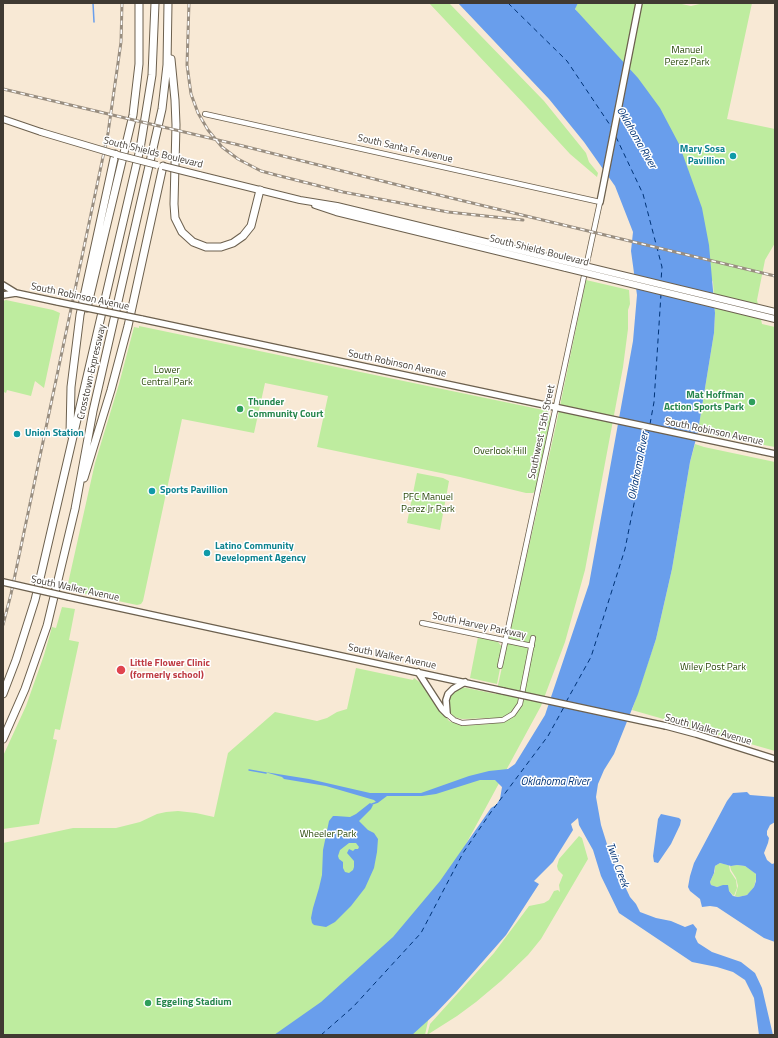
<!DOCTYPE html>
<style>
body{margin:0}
#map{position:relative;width:778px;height:1038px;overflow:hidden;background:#f8e9d5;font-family:"Titillium Web",sans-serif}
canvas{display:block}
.frame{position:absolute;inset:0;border:4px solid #403a32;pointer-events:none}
</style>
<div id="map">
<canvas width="778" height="1038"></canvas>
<div class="frame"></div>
</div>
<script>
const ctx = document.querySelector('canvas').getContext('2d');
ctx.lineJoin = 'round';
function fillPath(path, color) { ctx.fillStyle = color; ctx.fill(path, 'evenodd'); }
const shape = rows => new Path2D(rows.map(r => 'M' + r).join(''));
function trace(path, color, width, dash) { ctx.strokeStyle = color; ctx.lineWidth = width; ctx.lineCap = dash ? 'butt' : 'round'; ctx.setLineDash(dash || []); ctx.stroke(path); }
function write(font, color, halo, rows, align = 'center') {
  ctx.font = font + ' "Titillium Web",sans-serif'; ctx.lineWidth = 3; ctx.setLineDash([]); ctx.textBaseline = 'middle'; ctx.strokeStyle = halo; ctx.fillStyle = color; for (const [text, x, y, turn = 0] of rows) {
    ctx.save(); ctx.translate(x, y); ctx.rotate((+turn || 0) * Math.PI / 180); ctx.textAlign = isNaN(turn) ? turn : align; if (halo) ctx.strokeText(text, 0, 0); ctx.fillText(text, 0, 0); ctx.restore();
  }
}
const green = shape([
 [429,3,449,3,544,101,586,153,589,162,598,173,597,177,570,154,526,106],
 [578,3,677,3,691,6,704,3,752,3,727,119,775,129,775,243,765,260,757,300,762,324,775,327,775,447,709,435,698,431,714,333,715,313,713,282,575,8],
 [586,280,629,290,630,304,628,310,628,329,623,367,585,570,565,642,541,706,466,844,425,1035,3,1035,3,843,73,828,116,828,140,822,157,814,166,812,178,811,196,813,214,817,228,753,275,712,317,721,327,718,337,712,347,709,356,668,413,680,414,678,425,686,449,721,462,726,489,724,491,718,462,719,454,717,447,708,450,696,462,687,496,694,556,425],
 [6,300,53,310,60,313,44,388,35,381,31,396,7,390,6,393,4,392,3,396,3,301],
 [139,326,548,411,551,417,536,490,533,493,526,493,460,477,317,447,328,396,265,383,254,433,182,419,143,601,141,604,137,605,71,591,71,589,67,588,95,463,119,384,134,327,139,328],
 [695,444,704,447,775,462,775,751,632,710,656,639,672,569,690,462],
 [417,473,443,478,449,481,440,530,407,523],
 [62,607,75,609,69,640,79,642,60,730,55,729,53,739,57,740,39,824,3,829,3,756,26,706,44,655,52,627,56,628],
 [478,637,498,642,502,647,504,648,497,684,470,678],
 [579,836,582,838,588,859,541,939,528,955,501,981,476,1002,457,1016,427,1035,430,1024,494,953,529,906,544,903,549,900,554,891,558,890,560,892,559,885,563,875,558,870,557,866,559,859],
 [720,863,729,865,730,871,736,880,737,888,734,896,729,891,720,886,717,887,711,885,710,882,715,871,715,866],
 [737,865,745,866,755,873,757,876,754,887,750,892,747,895,738,897,735,896,738,886,736,878,731,870,730,866]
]);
const water = shape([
 [458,3,578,3,575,9,638,78,660,108,679,144,702,208,709,245,715,313,714,333,698,431,690,462,672,569,656,639,638,694,614,754,604,770,598,784,596,797,601,825,611,857,630,897,636,904,640,912,656,918,671,921,685,927,693,924,697,929,695,937,698,943,712,952,741,962,755,973,762,988,773,1035,759,1035,754,998,745,980,733,972,717,967,692,962,619,913,601,876,593,850,579,825,578,818,571,824,573,830,553,862,534,881,539,884,506,935,456,992,434,1015,412,1035,274,1035,321,1002,393,937,440,881,491,808,496,805,500,799,502,787,495,780,480,780,436,794,422,796,387,796,379,802,376,802,374,800,326,786,284,779,282,777,265,772,309,779,370,793,421,793,469,776,489,771,508,769,515,764,545,715,589,584,633,341,637,295,631,251,633,232,615,186,584,142,549,99],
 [747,792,750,795,775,797,775,822,770,825,767,831,767,835,769,838,768,843,764,853,767,860,772,864,775,863,775,942,764,938,717,907,710,906,702,907,700,899,690,891,688,887,690,876,694,863,727,801,733,793],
 [720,863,731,866,737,865,745,866,756,874,756,881,754,887,747,895,738,897,733,896,729,891,728,885,723,885,717,887,711,885,710,882,714,873,715,866],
 [370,803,373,805,371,809,359,821,368,830,374,833,378,839,377,852,374,868,365,888,351,906,335,922,326,927,314,925,312,923,311,918,313,908,319,888,322,875,323,850,329,821,333,816,336,816,350,817,356,814],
 [349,843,356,843,359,847,358,849,355,849,353,851,349,849,347,853,354,861,354,867,353,870,349,873,345,872,343,868,343,862,339,859,338,856,340,850],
 [661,814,679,818,681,820,680,825,671,844,658,863,654,862,653,856,658,819]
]);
const stream = shape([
 [93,3,94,22],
 [249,770,266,773],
 [372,804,378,802]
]);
const ferry = shape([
 [508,3,567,61,612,128],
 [616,137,643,194,662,267,661,281],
 [650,424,654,402,661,294],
 [566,702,591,657,625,549,649,429],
 [321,1035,353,1007,421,933,463,853,491,812,548,736,564,707]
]);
const tertiary = shape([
 [205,114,600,202,500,666],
 [422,623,532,646],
 [447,714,454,720,462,723,503,720,513,714,520,704,533,638]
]);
const secondary = shape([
 [600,202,639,3],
 [3,285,16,293,58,302],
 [3,295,16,293],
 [141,319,775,454],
 [69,597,503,691],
 [418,672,442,709,447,714],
 [447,713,446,700,448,694,453,689,465,682],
 [666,726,696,734,775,759]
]);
const primary = shape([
 [3,119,41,132],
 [199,175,300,200,337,206,568,262],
 [315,205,336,212,566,268]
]);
const motorway = shape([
 [171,59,175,100,176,125,174,204,175,218,182,232,193,242,206,247,221,247,233,243,243,236,251,226,260,190],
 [87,308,133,115,139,64,139,3],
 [70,434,71,387,80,315,115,154],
 [84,478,111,390,128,326,163,166],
 [3,694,16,660,35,600,140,149,152,75,155,3],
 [3,739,25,689,47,626,75,509,93,411,162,109,167,65,168,3]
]);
const rail = shape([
 [189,3,187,65,191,94,198,113,208,130,222,147,238,159,261,171,276,175,343,192,448,212,523,220],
 [3,89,239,145,414,189,775,276],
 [3,625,11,594,108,133,121,42,122,3]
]);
const secondaryBridge = shape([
 [58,302,141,319],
 [3,582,69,597],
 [503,691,666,726]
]);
const primaryBridge = shape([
 [41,132,115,154],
 [118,155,157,165],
 [163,166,199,175],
 [568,262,775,312],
 [566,268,775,319]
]);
const markers = [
 [733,156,4,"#0f9aa8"],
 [752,402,4,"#2e9e5b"],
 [240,409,4,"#2e9e5b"],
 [17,434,4,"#0f9aa8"],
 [152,491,4,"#0f9aa8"],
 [207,553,4,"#0f9aa8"],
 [121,670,5,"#e0444e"],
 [148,1003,4,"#2e9e5b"]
];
const parkNames = [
 ["Manuel",687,51],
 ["Perez Park",687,63],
 ["Lower",167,371],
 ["Central Park",167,383],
 ["Overlook Hill",500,452],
 ["PFC Manuel",428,498],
 ["Perez Jr Park",428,510],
 ["Wiley Post Park",713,668],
 ["Wheeler Park",328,835]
];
const streetNames = [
 ["South Santa Fe Avenue",405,149,13],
 ["South Shields Boulevard",153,153,14],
 ["South Shields Boulevard",539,251,14],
 ["South Robinson Avenue",80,297,12],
 ["South Robinson Avenue",397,364,12],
 ["Crosstown Expressway",92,372,-77],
 ["Southwest 15th Street",542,432,-78],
 ["South Robinson Avenue",714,432,12],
 ["South Walker Avenue",75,589,12],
 ["South Harvey Parkway",479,626,12],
 ["South Walker Avenue",392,657,12],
 ["South Walker Avenue",708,730,16]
];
const cultureNames = [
 ["Mary Sosa",725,150,"right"],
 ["Pavillion",725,162,"right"],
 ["Union Station",25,434],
 ["Sports Pavillion",160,491],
 ["Latino Community",215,547],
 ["Development Agency",215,559]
];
const leisureNames = [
 ["Mat Hoffman",744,396,"right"],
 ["Action Sports Park",744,408,"right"],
 ["Thunder",248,403],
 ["Community Court",248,415],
 ["Eggeling Stadium",156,1003]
];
const healthNames = [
 ["Little Flower Clinic",130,664],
 ["(formerly school)",130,676]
];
const waterNames = [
 ["Oklahoma River",636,138,60],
 ["Oklahoma River",639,466,-79],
 ["Oklahoma River",555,782],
 ["Twin Creek",617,865,70]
];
fillPath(green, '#beec9f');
fillPath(water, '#699eec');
trace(stream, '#699eec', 1.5);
trace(ferry, '#037', 1, [5, 4]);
trace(tertiary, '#6c604e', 6);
trace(secondary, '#6c604e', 8);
trace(primary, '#6c604e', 8);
trace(motorway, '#6c604e', 9);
trace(tertiary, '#fff', 4.5);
trace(secondary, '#fff', 5.5);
trace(primary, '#fff', 6);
trace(motorway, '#fff', 7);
trace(rail, '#998e80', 3);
trace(rail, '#fff', 1.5, [4.5]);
trace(secondaryBridge, '#6c604e', 8, []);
trace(primaryBridge, '#6c604e', 8, []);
trace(secondaryBridge, '#fff', 5.5);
trace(primaryBridge, '#fff', 6);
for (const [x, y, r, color] of markers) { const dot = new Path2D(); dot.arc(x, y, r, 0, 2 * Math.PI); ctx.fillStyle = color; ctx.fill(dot); trace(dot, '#fff', 1.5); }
write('10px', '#294809', '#fff', parkNames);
write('10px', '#403a32', '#fff', streetNames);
write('bold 10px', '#0d838f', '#fff', cultureNames, 'left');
write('bold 10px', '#27864d', '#fff', leisureNames, 'left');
write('bold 10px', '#be3a42', '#fff', healthNames, 'left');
write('italic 11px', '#037', '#fff', waterNames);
</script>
